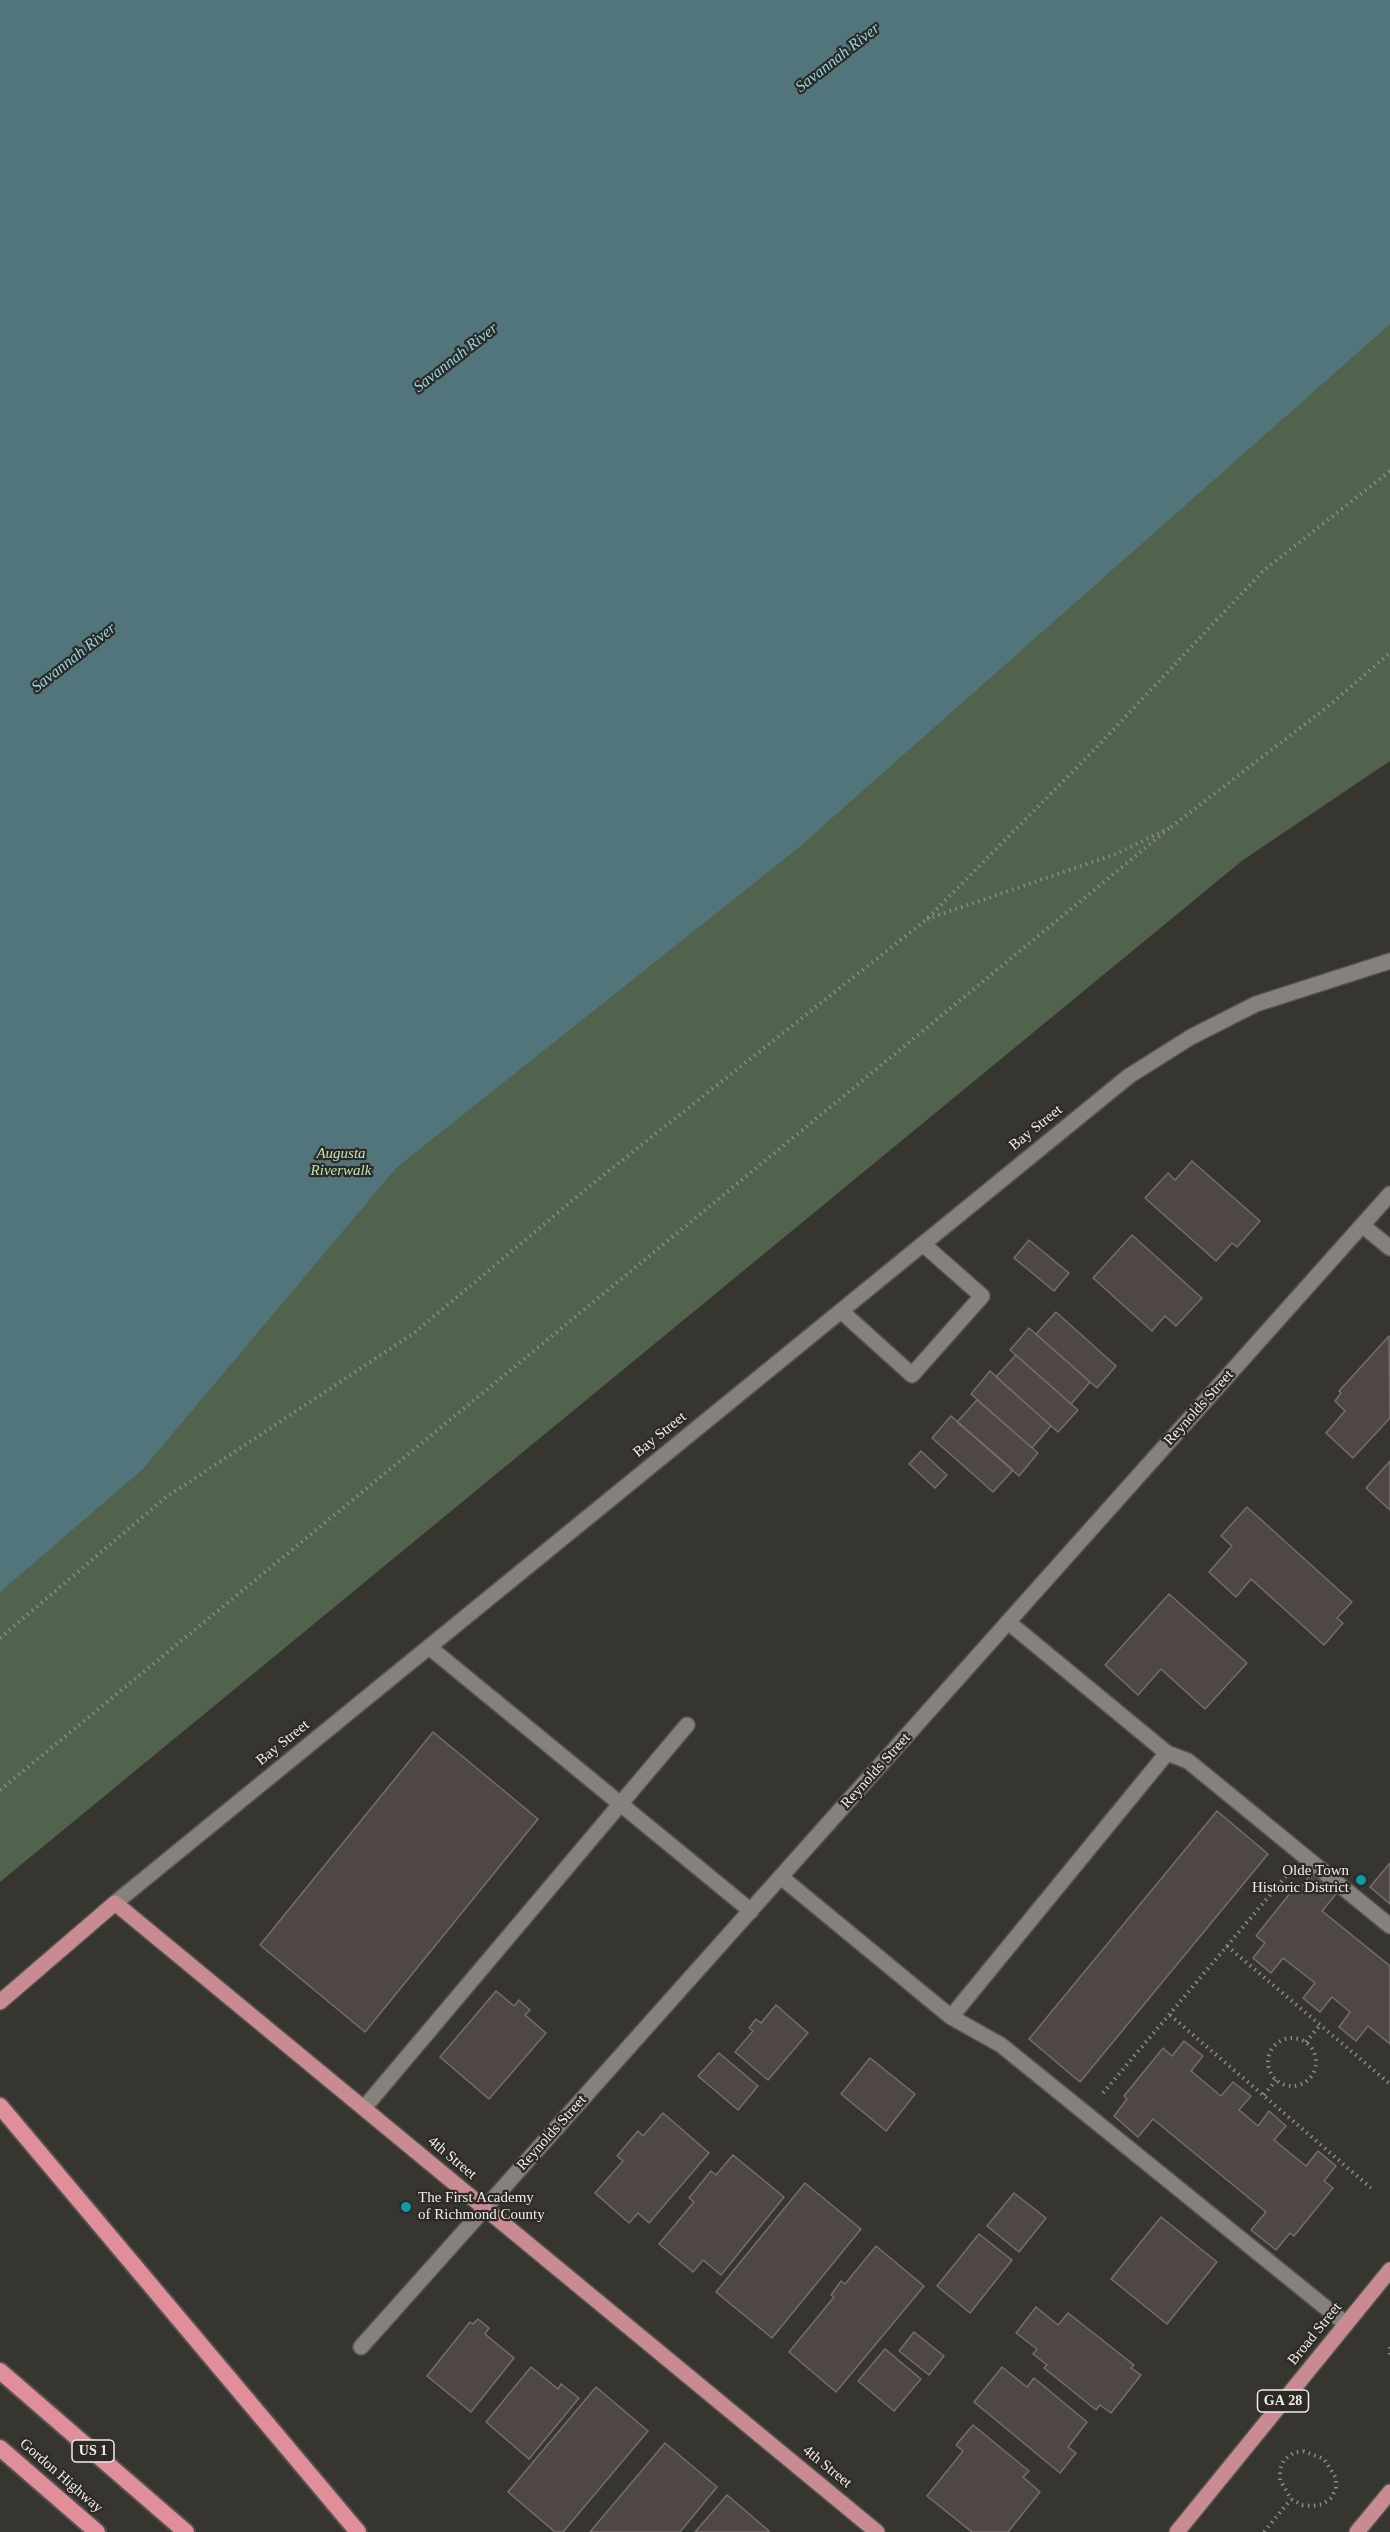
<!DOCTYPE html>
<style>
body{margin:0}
canvas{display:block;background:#373530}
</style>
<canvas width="1390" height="2532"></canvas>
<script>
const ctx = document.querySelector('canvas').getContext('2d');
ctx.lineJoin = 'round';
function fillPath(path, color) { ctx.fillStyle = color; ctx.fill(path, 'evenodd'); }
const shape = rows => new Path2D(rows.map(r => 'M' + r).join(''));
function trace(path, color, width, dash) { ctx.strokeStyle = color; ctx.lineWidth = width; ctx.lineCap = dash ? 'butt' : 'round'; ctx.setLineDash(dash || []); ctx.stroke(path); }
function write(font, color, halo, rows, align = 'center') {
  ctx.font = font + ' "Times New Roman",serif'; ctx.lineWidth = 4.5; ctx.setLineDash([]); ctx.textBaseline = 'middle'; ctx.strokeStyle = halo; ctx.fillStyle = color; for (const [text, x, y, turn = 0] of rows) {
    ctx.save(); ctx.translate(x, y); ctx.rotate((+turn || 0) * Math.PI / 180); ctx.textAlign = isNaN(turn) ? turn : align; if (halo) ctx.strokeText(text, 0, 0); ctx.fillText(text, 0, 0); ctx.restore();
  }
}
const green = shape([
 [1390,0,1390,761,1243,860,0,1882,0,969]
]);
const water = shape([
 [0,0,1390,0,1390,324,798,848,396,1168,142,1470,0,1592]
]);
const building = shape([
 [1192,1161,1260,1221,1237,1247,1232,1243,1216,1261,1145,1198,1168,1173,1175,1180,1192,1161],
 [1132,1235,1202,1298,1176,1326,1165,1316,1152,1331,1093,1278,1132,1235],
 [1029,1240,1069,1273,1054,1291,1014,1258,1029,1240],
 [1056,1312,1116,1366,1097,1388,1036,1334,1056,1312],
 [1029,1328,1090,1382,1071,1404,1010,1350,1029,1328],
 [1389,1336,1390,1418,1353,1458,1326,1433,1345,1411,1335,1401,1341,1393,1339,1391,1389,1336],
 [1016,1355,1078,1410,1058,1432,996,1377,1016,1355],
 [990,1371,1051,1426,1032,1448,971,1394,990,1371],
 [977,1400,1038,1453,1019,1476,957,1422,977,1400],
 [951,1416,1013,1470,993,1492,932,1438,951,1416],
 [921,1451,947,1475,935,1488,909,1464,921,1451],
 [1390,1461,1390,1510,1366,1488,1390,1461],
 [1247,1507,1352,1602,1337,1618,1343,1623,1324,1645,1251,1579,1236,1597,1209,1572,1232,1546,1221,1536,1247,1507],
 [1169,1594,1247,1663,1205,1709,1161,1669,1138,1695,1105,1665,1169,1594],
 [433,1732,538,1819,365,2032,260,1945,433,1732],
 [1217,1811,1268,1854,1080,2082,1029,2039,1217,1811],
 [1390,1863,1390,1904,1370,1887,1390,1863],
 [1312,1873,1337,1893,1322,1911,1390,1966,1390,2044,1368,2026,1356,2041,1339,2027,1350,2012,1332,1997,1320,2012,1303,1998,1315,1983,1283,1958,1271,1973,1253,1958,1265,1943,1256,1936,1295,1887,1298,1890,1312,1873],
 [496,1991,514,2006,519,2000,530,2010,525,2015,546,2033,489,2099,440,2057,496,1991],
 [776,2005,808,2033,768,2080,735,2052,753,2031,749,2028,756,2019,761,2023,776,2005],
 [1184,2041,1203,2056,1191,2071,1221,2096,1233,2082,1251,2096,1239,2110,1258,2126,1269,2111,1286,2126,1274,2140,1306,2166,1318,2151,1336,2166,1324,2181,1333,2188,1294,2236,1290,2233,1276,2250,1251,2230,1266,2212,1153,2119,1138,2137,1114,2116,1127,2099,1124,2096,1163,2048,1172,2056,1184,2041],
 [719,2053,758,2086,738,2110,698,2076,719,2053],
 [870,2058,915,2094,886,2131,841,2094,870,2058],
 [663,2113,709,2153,649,2223,638,2213,629,2223,595,2193,623,2161,617,2156,638,2131,643,2136,663,2113],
 [733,2155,784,2197,721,2275,703,2260,693,2272,659,2244,694,2202,689,2198,711,2171,716,2175,733,2155],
 [805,2183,861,2229,772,2338,716,2292,805,2183],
 [1014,2193,1046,2218,1019,2252,987,2226,1014,2193],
 [1161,2217,1217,2262,1167,2324,1111,2279,1161,2217],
 [979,2234,1012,2260,970,2313,937,2286,979,2234],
 [876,2246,924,2286,836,2392,789,2352,834,2297,831,2295,841,2281,845,2284,876,2246],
 [1036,2307,1058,2325,1068,2313,1134,2365,1131,2368,1141,2375,1111,2413,1100,2405,1096,2410,1044,2368,1047,2365,1033,2354,1037,2349,1016,2333,1036,2307],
 [478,2319,489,2328,485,2334,514,2358,471,2412,427,2376,470,2322,473,2324,478,2319],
 [914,2332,944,2356,929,2375,899,2351,914,2332],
 [885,2349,921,2379,894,2411,858,2381,885,2349],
 [531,2367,558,2389,561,2384,579,2398,529,2459,486,2422,531,2367],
 [1002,2367,1027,2387,1034,2378,1087,2422,1068,2447,1076,2453,1060,2473,974,2402,1002,2367],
 [596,2387,648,2431,563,2532,555,2532,508,2492,596,2387],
 [973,2425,1029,2471,1023,2477,1040,2492,1008,2532,972,2532,927,2496,963,2451,956,2445,973,2425],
 [665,2443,717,2487,680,2532,590,2532,665,2443],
 [727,2495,769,2531,768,2532,695,2532,727,2495]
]);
const path = shape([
 [1171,827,1326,708,1390,653],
 [927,919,1116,854,1165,830],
 [0,1638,165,1498,414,1333,591,1185,927,919,1096,748,1263,571,1390,471],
 [0,1790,1172,826],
 [1227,1946,1390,2084],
 [1170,2015,1371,2188],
 '1268 2062a24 24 0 1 1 48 0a24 24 0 1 1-48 0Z',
 [1306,2042,1320,2025],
 [1103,2093,1286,1876],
 [1264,2095,1276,2080],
 [1390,2347,1390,2356],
 [1303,2451,1324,2459,1336,2478,1336,2489,1331,2498,1323,2504,1313,2506,1302,2505,1291,2499,1280,2480,1280,2470,1284,2460,1293,2453,1303,2451],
 [1264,2532,1291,2499]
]);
const service = shape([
 [841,1311,912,1375,982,1296,923,1244],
 [429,1647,751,1911],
 [1167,1753,1188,1761,1390,1926],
 [781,1877,951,2017,1167,1753,1008,1622],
 [951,2017,1001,2045,1346,2324],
 [364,2108,687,1725]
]);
const minor = shape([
 [1362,1225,1390,1248],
 [361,2347,1390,1194]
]);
const secondary = shape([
 [115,1903,1129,1076,1191,1037,1256,1004,1390,961]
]);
const primary = shape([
 [0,2002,115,1903,877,2532],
 [1177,2532,1390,2270],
 [1357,2532,1390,2492]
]);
const trunk = shape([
 [0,2106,358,2532],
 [0,2371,186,2532],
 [0,2448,97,2532]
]);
const markers = [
 [1361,1880,6,"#0f9aa8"],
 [406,2207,6,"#0f9aa8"]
];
const shields = [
 [1283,2401,51],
 [93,2451,42]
];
const shieldNames = [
 ["GA 28",1283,2401],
 ["US 1",93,2451]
];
const streetNames = [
 ["Bay Street",1036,1128,-39],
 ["Reynolds Street",1199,1408,-48],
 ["Bay Street",660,1435,-39],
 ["Bay Street",283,1743,-39],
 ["Reynolds Street",876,1771,-48],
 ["Reynolds Street",552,2133,-48],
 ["4th Street",452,2158,40],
 ["Broad Street",1315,2334,-51],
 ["4th Street",827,2467,39],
 ["Gordon Highway",61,2476,41]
];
const parkNames = [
 ["Augusta",341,1154],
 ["Riverwalk",341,1171]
];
const poiNames = [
 ["Olde Town",1349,1871],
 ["Historic District",1349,1888],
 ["The First Academy",418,2198,"left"],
 ["of Richmond County",418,2215,"left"]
];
const waterNames = [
 ["Savannah River",838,58,-38],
 ["Savannah River",456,358,-38],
 ["Savannah River",74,658,-38]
];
fillPath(green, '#51634d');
fillPath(water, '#51757b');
fillPath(building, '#4e4746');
trace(building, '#756e6d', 1.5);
trace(service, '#55524f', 18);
trace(minor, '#55524f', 18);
trace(secondary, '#55524f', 18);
trace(primary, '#55524f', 18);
trace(trunk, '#55524f', 20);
trace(path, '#8c8a86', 4, [1.5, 4.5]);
trace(service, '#85817c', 15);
trace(minor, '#85817c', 15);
trace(secondary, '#85817c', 15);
trace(primary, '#c98b92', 15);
trace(trunk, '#e08e99', 16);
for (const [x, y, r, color] of markers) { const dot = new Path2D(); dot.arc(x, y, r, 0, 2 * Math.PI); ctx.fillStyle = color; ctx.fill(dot); trace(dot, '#2d2a26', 2); }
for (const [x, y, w] of shields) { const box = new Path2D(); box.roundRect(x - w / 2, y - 11, w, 22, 4.5); ctx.fillStyle = '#2d2a26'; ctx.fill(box); trace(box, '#efedea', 1.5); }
write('bold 14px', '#efedea', null, shieldNames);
write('15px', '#efedea', '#2d2a26', streetNames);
write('italic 15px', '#bfe3b5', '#2d2a26', parkNames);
write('15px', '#efedea', '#2d2a26', poiNames, 'right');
write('italic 16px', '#91d7e3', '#2d2a26', waterNames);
</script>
